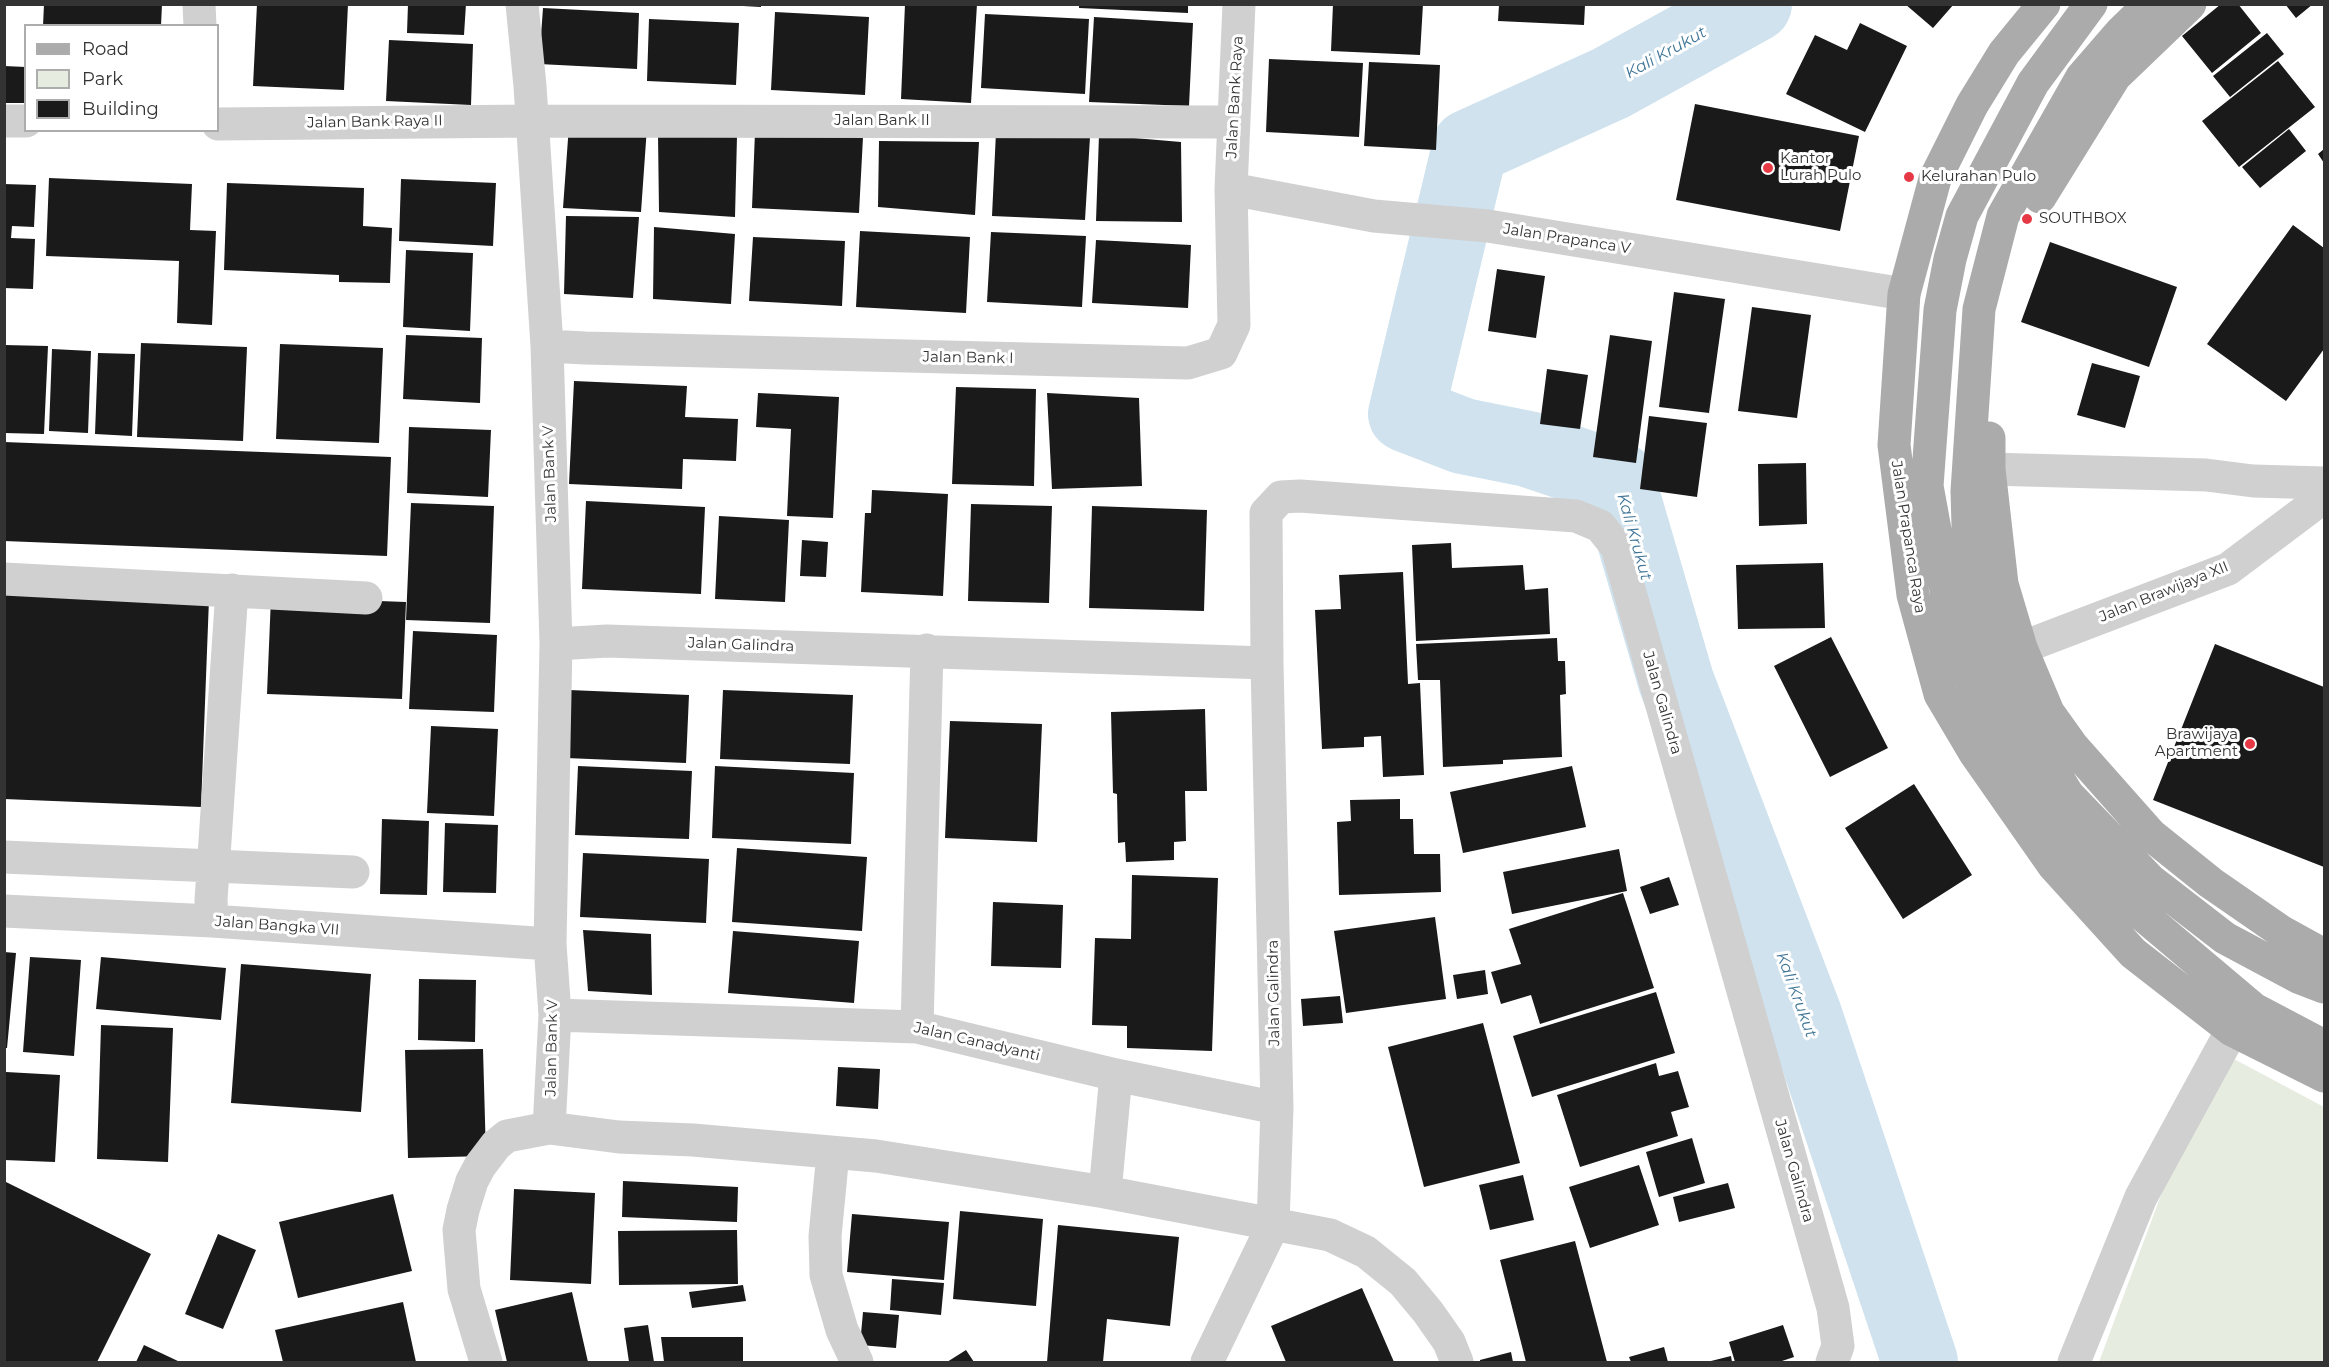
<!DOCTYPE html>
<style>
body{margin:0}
#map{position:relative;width:2329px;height:1367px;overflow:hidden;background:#fff;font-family:Montserrat,sans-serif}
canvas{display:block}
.frame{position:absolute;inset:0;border:6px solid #333;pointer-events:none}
.legend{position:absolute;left:24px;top:24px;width:195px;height:108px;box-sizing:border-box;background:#fff;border:2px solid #adadad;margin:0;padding:8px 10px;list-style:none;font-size:18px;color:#333}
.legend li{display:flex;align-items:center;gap:12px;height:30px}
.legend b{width:30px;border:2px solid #adadad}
</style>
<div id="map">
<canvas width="2329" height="1367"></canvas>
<div class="frame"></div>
<ul class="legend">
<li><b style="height:8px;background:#ababab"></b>Road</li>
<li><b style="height:16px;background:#e6ecdf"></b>Park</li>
<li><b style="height:16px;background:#1a1a1a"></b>Building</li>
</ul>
</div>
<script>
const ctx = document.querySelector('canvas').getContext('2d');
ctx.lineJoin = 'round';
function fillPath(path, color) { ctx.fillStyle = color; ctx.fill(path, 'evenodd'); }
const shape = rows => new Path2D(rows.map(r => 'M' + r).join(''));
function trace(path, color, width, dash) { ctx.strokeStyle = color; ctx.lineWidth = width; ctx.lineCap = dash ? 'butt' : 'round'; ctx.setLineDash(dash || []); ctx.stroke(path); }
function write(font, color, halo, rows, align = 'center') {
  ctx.font = font + ' Montserrat,sans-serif'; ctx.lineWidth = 6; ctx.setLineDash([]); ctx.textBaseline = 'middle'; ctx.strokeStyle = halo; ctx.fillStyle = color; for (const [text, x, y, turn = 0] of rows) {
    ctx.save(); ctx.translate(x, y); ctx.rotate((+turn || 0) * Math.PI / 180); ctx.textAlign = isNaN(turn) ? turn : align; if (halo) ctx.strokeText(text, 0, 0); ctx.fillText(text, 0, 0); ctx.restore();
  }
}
const green = shape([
 [2234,1059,2324,1107,2324,1362,2099,1362,2168,1176]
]);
const river = shape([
 [1754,4,1611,83,1470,147,1406,414,1463,436,1528,449,1617,479,1676,681,1804,1015,1920,1362]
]);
const building = shape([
 [44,4,162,4,161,26,43,26],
 [257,4,348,4,344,90,253,86],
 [408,4,466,4,464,35,407,33],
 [743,4,761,4,761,7,743,6],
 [905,4,977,4,971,103,901,99],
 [1079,4,1188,4,1188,13,1079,8],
 [1333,4,1423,4,1420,55,1331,51],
 [1905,4,1954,4,1933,28],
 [2221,4,2238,4,2261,33,2212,73,2182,36],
 [2285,4,2313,4,2296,18],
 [1499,5,1585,5,1584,25,1498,21],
 [543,8,639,13,637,69,539,64],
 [775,12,869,17,865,95,771,90],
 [985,14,1089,19,1085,94,981,88],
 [1094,17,1193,23,1189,106,1089,102],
 [649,19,739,23,736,85,647,81],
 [1860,23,1907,46,1865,132,1786,94,1815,35,1847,50],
 [2267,33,2284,54,2230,97,2213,76],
 [389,40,473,44,471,105,386,101],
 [1269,59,1363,63,1359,137,1266,132],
 [2278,61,2315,107,2239,167,2202,121],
 [1369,62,1440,65,1436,150,1364,146],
 [4,66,26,67,26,103,4,103],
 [1695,104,1859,136,1840,231,1676,200],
 [569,125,647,127,641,212,563,208],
 [2289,129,2306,151,2260,188,2242,167],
 [755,132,863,137,859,213,752,208],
 [996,132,1090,137,1085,220,992,216],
 [658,135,737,136,735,217,659,212],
 [1099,135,1181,142,1182,222,1096,221],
 [879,141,979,142,975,215,878,207],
 [2324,149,2324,163,2318,154],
 [49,178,192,184,190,230,216,231,212,325,177,323,179,261,46,256],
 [401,179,496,183,493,246,399,241],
 [227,183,364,188,363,226,392,228,390,283,339,282,339,275,224,270],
 [4,184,36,185,34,227,12,226,11,238,35,239,33,289,4,288],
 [566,216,639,217,633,298,564,294],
 [2293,225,2324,248,2324,349,2286,401,2207,344],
 [654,227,735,234,731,304,653,299],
 [860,231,970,237,966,313,856,307],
 [991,232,1086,236,1082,307,987,302],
 [753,237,845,241,842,306,749,301],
 [1096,240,1191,245,1188,308,1092,303],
 [2050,242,2177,287,2149,367,2021,322],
 [406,250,473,253,470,331,403,327],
 [1497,269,1545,276,1536,338,1488,331],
 [1674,292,1725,299,1709,413,1659,407],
 [1752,307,1811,315,1797,418,1738,411],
 [406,335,482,338,480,403,403,399],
 [1610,335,1652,341,1636,463,1593,457],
 [141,343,247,347,243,441,137,437],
 [280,344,383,348,379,443,276,439],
 [4,345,48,346,44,434,4,433],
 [52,349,91,351,88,433,49,431],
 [98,353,135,354,132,436,95,434],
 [2092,363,2140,376,2125,428,2077,415],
 [1547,369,1588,375,1580,429,1540,424],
 [574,381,687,386,685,417,738,419,736,461,683,459,682,489,569,484],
 [956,387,1036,389,1034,486,952,484],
 [758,393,839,397,833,518,787,516,791,429,756,427],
 [1047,393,1139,398,1142,486,1052,489],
 [1649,416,1707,423,1697,497,1640,489],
 [409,427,491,430,488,497,407,493],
 [4,442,391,457,387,556,4,541],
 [1806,463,1807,524,1759,526,1758,464],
 [872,490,948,494,943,596,861,592,865,513,871,513],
 [586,501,705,507,701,594,582,589],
 [411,503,494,506,490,623,406,620],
 [971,504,1052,506,1049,603,968,601],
 [1092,506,1207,510,1204,611,1089,608],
 [719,516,789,520,785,602,715,599],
 [802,540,828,542,826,577,800,576],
 [1451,543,1452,568,1523,565,1525,590,1548,588,1550,634,1416,641,1412,545],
 [1823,563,1825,628,1738,629,1736,565],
 [1403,572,1408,684,1420,683,1424,775,1383,777,1381,736,1364,737,1364,747,1322,749,1315,610,1341,609,1339,575],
 [4,590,209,599,201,807,4,799],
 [271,597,406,602,402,699,267,694],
 [413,631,497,635,494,712,409,709],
 [1831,637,1888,748,1830,777,1774,666],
 [1557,638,1558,661,1565,661,1566,694,1560,695,1562,757,1503,760,1503,764,1443,767,1440,680,1418,680,1416,644],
 [2215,644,2324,687,2324,867,2153,800],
 [569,690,689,695,686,763,566,758],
 [723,690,853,695,850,764,720,759],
 [1205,709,1207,791,1185,791,1186,841,1174,842,1174,860,1126,862,1125,842,1118,843,1117,794,1113,793,1111,712],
 [950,721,1042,724,1037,842,945,838],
 [431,726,498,729,494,816,427,813],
 [578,766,692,771,689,839,575,835],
 [715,766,854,773,851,844,712,838],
 [1572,766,1586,827,1463,853,1450,792],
 [1914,784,1972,875,1903,919,1845,828],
 [1400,799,1400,819,1413,819,1414,854,1440,854,1441,892,1339,895,1337,822,1351,821,1350,800],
 [382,819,429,821,427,895,380,894],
 [445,823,498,825,496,893,443,892],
 [737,848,867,857,862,931,732,922],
 [1619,849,1627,891,1512,914,1503,872],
 [583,853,709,859,706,923,580,917],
 [1132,875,1218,878,1212,1051,1127,1048,1127,1026,1092,1025,1095,938,1131,939],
 [1669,877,1679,905,1650,914,1640,887],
 [1623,893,1654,988,1540,1024,1531,995,1501,1004,1491,972,1521,964,1509,929],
 [993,902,1063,905,1061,968,991,966],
 [1435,917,1446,999,1346,1013,1334,931],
 [583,930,651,934,652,995,588,991],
 [733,931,859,941,854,1003,728,993],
 [4,952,16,953,7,1048,4,1048],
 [30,957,81,960,74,1056,23,1052],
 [101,957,226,968,221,1020,96,1009],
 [241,964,371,974,361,1112,231,1103],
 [1485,970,1488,994,1457,999,1453,975],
 [419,979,476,980,475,1042,418,1040],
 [1656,992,1675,1053,1532,1097,1513,1036],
 [1340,996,1343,1023,1303,1026,1301,999],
 [1483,1023,1520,1163,1424,1187,1388,1047],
 [101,1025,173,1028,168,1162,97,1159],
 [483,1049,486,1156,408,1158,405,1050],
 [1656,1063,1659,1076,1678,1071,1689,1107,1671,1112,1678,1136,1580,1167,1557,1095],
 [838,1067,880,1069,878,1109,836,1106],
 [6,1072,60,1075,55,1162,4,1160],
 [1692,1138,1705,1183,1659,1197,1646,1152],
 [1639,1165,1659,1225,1590,1248,1569,1187],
 [1523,1175,1534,1220,1490,1230,1479,1185],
 [4,1181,151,1254,97,1362,4,1362],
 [623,1181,738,1187,737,1222,622,1217],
 [1728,1183,1735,1208,1679,1222,1673,1197],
 [514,1189,595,1193,591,1284,510,1280],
 [393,1194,412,1271,298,1298,279,1222],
 [960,1211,1043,1219,1036,1306,953,1299],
 [852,1214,949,1222,944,1280,847,1272],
 [1058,1225,1179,1237,1170,1326,1107,1319,1103,1362,1047,1362],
 [737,1230,738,1284,619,1285,618,1231],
 [218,1234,256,1250,223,1329,185,1314],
 [1575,1241,1607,1362,1526,1362,1500,1260],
 [892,1279,944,1283,941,1315,890,1310],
 [743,1285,746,1301,692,1308,689,1292],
 [1362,1288,1394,1362,1286,1362,1271,1326],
 [572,1292,588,1362,507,1362,495,1310],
 [403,1302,416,1362,283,1362,275,1330],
 [863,1312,899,1315,896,1348,860,1345],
 [648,1325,654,1362,629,1362,624,1328],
 [1783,1325,1794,1357,1779,1362,1735,1362,1729,1342],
 [661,1337,743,1337,743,1362,664,1362],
 [144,1345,180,1362,136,1362],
 [1664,1347,1668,1362,1631,1362,1629,1357],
 [966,1350,974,1362,947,1362],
 [1511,1352,1513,1362,1480,1362,1480,1360],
 [1731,1356,1732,1362,1707,1362]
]);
const minor = shape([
 [199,4,200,26],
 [522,4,530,86,547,346,556,644,550,944,555,1015,549,1128],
 [4,121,26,121],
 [218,124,532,121,1232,122],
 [1231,189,1374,216,1488,226,1904,294],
 [547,346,585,348,1188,363,1221,353,1234,325,1231,189,1239,4],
 [1989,469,2206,475,2253,481,2324,483],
 [4,579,366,598],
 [556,644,607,641,1267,663],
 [2021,648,2228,569,2324,497],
 [4,857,353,872],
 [4,911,212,921,550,944],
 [212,921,211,900,232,590],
 [555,1015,917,1027,1116,1075,1277,1108],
 [917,1027,927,650],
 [833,1153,825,1236,826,1275,842,1330,857,1362],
 [1105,1192,1116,1075],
 [486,1362,464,1289,459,1230,463,1210,472,1181,480,1166,496,1145,507,1136,549,1128,619,1137,693,1140,876,1156,1105,1192,1330,1235,1366,1252,1403,1282,1428,1312,1449,1342,1457,1362],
 [1207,1362,1273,1225,1277,1108,1267,663,1266,513,1281,497,1300,496,1576,516,1600,526,1617,547,1833,1308,1838,1346,1832,1362],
 [2074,1362,2141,1197,2232,1030]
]);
const primary = shape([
 [2044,4,2004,53,1972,105,1935,179,1904,294,1894,445,1913,595,1940,694,1975,753,2054,866,2133,953,2232,1030,2324,1076],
 [2091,4,2033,83,1962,216,1950,259,1940,310,1927,486,1954,634,1982,713,2052,818,2139,912,2254,1009,2324,1046],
 [2150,4,2121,32,2082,77,2003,216,1979,309,1967,491,1969,561,1983,627,2013,704,2068,795,2150,880,2225,938,2298,977,2324,987],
 [2040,197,2115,76,2190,4],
 [1989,438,1989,469,2002,584,2021,648,2048,712,2073,747,2151,835,2211,883,2282,932,2324,955]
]);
const markers = [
 [1768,168,6,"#e63946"],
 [1909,177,6,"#e63946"],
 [2027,219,6,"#e63946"],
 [2250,744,6,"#e63946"]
];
const streetNames = [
 ["Jalan Bank Raya",1235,97,-87],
 ["Jalan Bank II",882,121],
 ["Jalan Bank Raya II",375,122,-1],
 ["Jalan Prapanca V",1567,239,9],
 ["Jalan Bank I",968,358,1],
 ["Jalan Bank V",550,474,-92],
 ["Jalan Prapanca Raya",1908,537,81],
 ["Jalan Brawijaya XII",2164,592,-22],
 ["Jalan Galindra",741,645,2],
 ["Jalan Galindra",1662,703,74],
 ["Jalan Bangka VII",277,926,4],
 ["Jalan Galindra",1274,993,-91],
 ["Jalan Canadyanti",977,1042,13],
 ["Jalan Bank V",552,1048,-89],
 ["Jalan Galindra",1794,1171,74]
];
const poiNames = [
 ["Kantor",1780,159],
 ["Lurah Pulo",1780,176],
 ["Kelurahan Pulo",1921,177],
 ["SOUTHBOX",2039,219],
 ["Brawijaya",2238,735,"right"],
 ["Apartment",2238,752,"right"]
];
const waterNames = [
 ["Kali Krukut",1666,53,-29],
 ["Kali Krukut",1634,537,74],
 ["Kali Krukut",1796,995,70]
];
fillPath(green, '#e6ecdf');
trace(river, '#cfe2ee', 76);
fillPath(building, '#1a1a1a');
trace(minor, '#d0d0d0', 33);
trace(primary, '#ababab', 33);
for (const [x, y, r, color] of markers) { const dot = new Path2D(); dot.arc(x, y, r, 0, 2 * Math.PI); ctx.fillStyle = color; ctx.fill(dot); trace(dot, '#fff', 2); }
write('15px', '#333', '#fff', streetNames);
write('15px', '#333', '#fff', poiNames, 'left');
write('italic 16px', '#3f7597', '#fff', waterNames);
</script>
